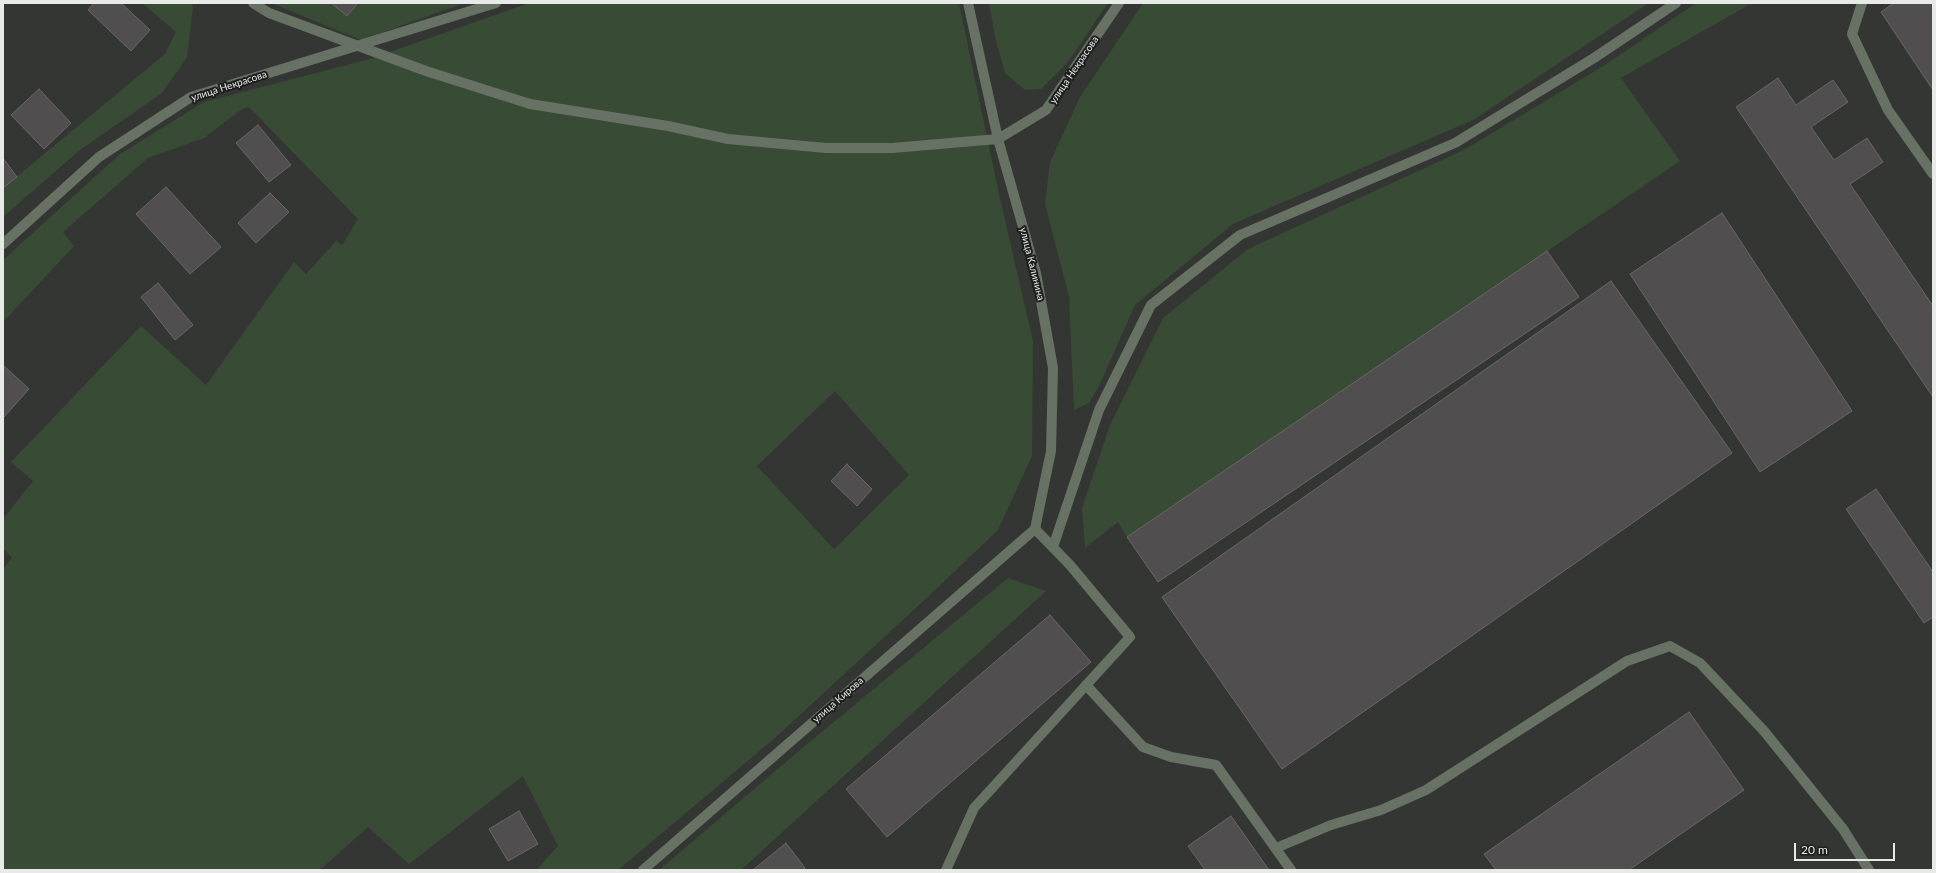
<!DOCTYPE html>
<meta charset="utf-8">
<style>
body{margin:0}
#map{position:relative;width:1936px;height:873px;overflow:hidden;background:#343633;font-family:Lato,sans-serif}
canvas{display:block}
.frame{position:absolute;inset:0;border:4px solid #e8eae8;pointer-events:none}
.scale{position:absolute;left:1794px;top:843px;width:101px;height:18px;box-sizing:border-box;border:2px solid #e8eae8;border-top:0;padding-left:5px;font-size:12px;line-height:14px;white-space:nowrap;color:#e8eae8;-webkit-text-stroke:3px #1c1d1c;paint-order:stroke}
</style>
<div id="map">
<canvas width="1936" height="873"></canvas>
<div class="frame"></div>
<div class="scale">20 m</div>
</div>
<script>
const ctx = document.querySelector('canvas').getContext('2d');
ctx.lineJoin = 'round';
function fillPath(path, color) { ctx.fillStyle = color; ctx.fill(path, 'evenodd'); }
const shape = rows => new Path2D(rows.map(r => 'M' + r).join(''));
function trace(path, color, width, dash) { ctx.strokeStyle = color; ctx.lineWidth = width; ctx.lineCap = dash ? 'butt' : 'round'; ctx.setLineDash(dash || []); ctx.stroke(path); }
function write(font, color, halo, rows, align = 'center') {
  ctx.font = font + ' Lato,sans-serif'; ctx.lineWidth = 4; ctx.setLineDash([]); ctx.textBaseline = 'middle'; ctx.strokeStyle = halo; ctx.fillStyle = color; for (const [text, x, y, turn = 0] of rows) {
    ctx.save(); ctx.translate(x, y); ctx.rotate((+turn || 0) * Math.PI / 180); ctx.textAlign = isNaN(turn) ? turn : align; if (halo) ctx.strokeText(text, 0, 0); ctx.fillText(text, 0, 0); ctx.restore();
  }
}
const green = shape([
 [142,3,192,3,193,7,187,57,162,93,80,150,3,217,3,188,165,54,176,32],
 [271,3,331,3,347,16,358,3,465,3,361,40],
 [529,3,959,3,999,194,1033,341,1032,456,998,530,932,593,775,738,618,870,536,870,558,846,523,776,409,864,368,827,320,870,3,870,3,568,12,558,3,548,3,519,33,481,11,462,141,326,206,385,294,262,306,274,336,241,342,245,358,219,249,107,242,109,204,138,148,158,63,232,74,246,3,322,3,260,120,154,204,102,370,59],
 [835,391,909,475,834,549,757,466],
 [989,3,1108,3,1068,62,1041,89,1025,90,1005,73,995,37],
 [1143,3,1649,3,1475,119,1233,224,1135,305,1100,384,1089,403,1074,410,1069,297,1045,204,1050,162,1080,97],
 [1696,3,1752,3,1621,78,1680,161,1127,537,1118,522,1085,548,1082,508,1110,425,1163,318,1248,249,1464,150,1605,65],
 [1008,578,1046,591,741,870,659,870,800,750]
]);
const building = shape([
 [94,3,121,3,150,30,131,51,88,10,94,3],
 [331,3,358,3,347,16,331,3],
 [1894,3,1933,3,1933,90,1881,12,1894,3],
 [1778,78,1796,105,1833,80,1848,102,1811,127,1834,160,1867,138,1883,162,1850,184,1933,306,1933,397,1736,107,1778,78],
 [39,89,71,123,44,149,11,115,39,89],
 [258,125,291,165,269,182,236,143,258,125],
 [3,158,17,177,3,188,3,158],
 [166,187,221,247,190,274,136,214,166,187],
 [270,193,289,212,256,243,238,223,270,193],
 [1722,213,1852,411,1760,472,1630,274,1722,213],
 [1547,251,1579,297,1158,582,1127,537,1547,251],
 [1611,281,1732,453,1282,769,1162,597,1611,281],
 [158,283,193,325,175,340,141,297,158,283],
 [3,365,29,389,4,417,3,416,3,365],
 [847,464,872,489,857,506,831,481,847,464],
 [1876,489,1933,572,1933,617,1924,623,1846,509,1876,489],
 [1050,615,1091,662,887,837,846,789,1050,615],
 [1689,712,1744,790,1629,870,1496,870,1484,854,1689,712],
 [519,811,538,844,508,861,489,829,519,811],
 [1231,816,1269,870,1205,870,1188,846,1231,816],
 [786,843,805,868,802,870,753,870,786,843]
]);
const lane = shape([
 [1862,3,1852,34,1888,110,1933,174],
 [1053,547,1099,410,1151,305,1240,235,1455,143,1594,58,1676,3],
 [1086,685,1143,747,1171,757,1216,765,1291,870],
 [1276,848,1331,825,1381,810,1426,790,1627,661,1670,646,1700,663,1764,731,1843,829,1869,870],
 [946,870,974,808,1130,637,1070,565,1035,529]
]);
const street = shape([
 [253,3,269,13,426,71,530,104,668,126,728,139,826,148,892,148,998,139,1046,110,1119,3],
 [3,244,99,157,191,97,496,3],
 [643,870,1035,529,1051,451,1053,368,1036,273,998,139,968,3]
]);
const streetNames = [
 ["улица Некрасова",1074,70,-56],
 ["улица Некрасова",229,86,-18],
 ["улица Калинина",1032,264,76],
 ["улица Кирова",838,700,-41]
];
fillPath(green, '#384b34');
fillPath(building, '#514e50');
trace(building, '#6a6668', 1);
trace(lane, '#677265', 10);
trace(street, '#677265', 10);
write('10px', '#e8eae8', '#1c1d1c', streetNames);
</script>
